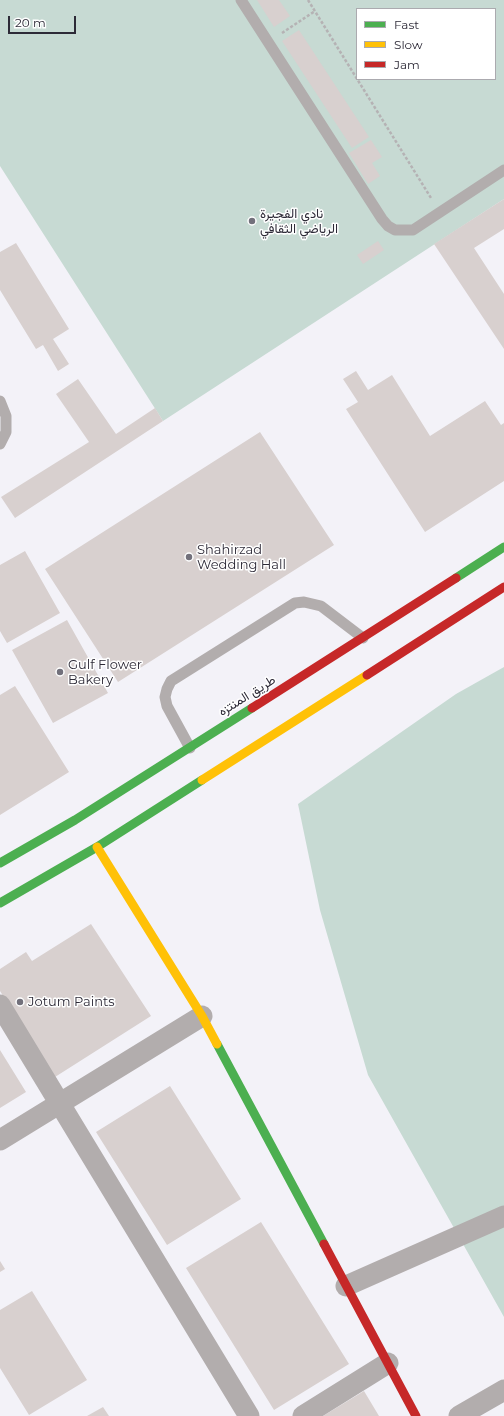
<!DOCTYPE html>
<meta charset="utf-8">
<style>
body{margin:0}
#map{position:relative;width:504px;height:1416px;overflow:hidden;background:#f3f2f8;font-family:Montserrat,sans-serif}
canvas{display:block}
.legend{position:absolute;left:356px;top:8px;width:140px;height:72px;box-sizing:border-box;background:#fff;border:1px solid #abaaaf;margin:0;padding:5px 7px;list-style:none;font-size:12px;color:#2d2a37}
.legend li{display:flex;align-items:center;gap:8px;height:20px}
.legend b{width:20px;border:1px solid #abaaaf}
.scale{position:absolute;left:8px;top:16px;width:68px;height:18px;box-sizing:border-box;border:2px solid #2d2a37;border-top:0;padding-left:5px;font-size:12px;line-height:14px;white-space:nowrap;color:#2d2a37;-webkit-text-stroke:3px #fff;paint-order:stroke}
</style>
<div id="map">
<canvas width="504" height="1416"></canvas>
<ul class="legend">
<li><b style="height:5px;background:#4caf50"></b>Fast</li>
<li><b style="height:5px;background:#ffc107"></b>Slow</li>
<li><b style="height:5px;background:#c62828"></b>Jam</li>
</ul>
<div class="scale">20 m</div>
</div>
<script>
const ctx = document.querySelector('canvas').getContext('2d');
ctx.lineJoin = 'round';
function fillPath(path, color) { ctx.fillStyle = color; ctx.fill(path, 'evenodd'); }
const shape = rows => new Path2D(rows.map(r => 'M' + r).join(''));
function trace(path, color, width, dash) { ctx.strokeStyle = color; ctx.lineWidth = width; ctx.lineCap = dash ? 'butt' : 'round'; ctx.setLineDash(dash || []); ctx.stroke(path); }
function write(font, color, halo, rows, align = 'center') {
  ctx.font = font + ' Montserrat,Vazirmatn,sans-serif'; ctx.lineWidth = 3; ctx.setLineDash([]); ctx.textBaseline = 'middle'; ctx.strokeStyle = halo; ctx.fillStyle = color; for (const [text, x, y, turn = 0] of rows) {
    ctx.save(); ctx.translate(x, y); ctx.rotate((+turn || 0) * Math.PI / 180); ctx.textAlign = isNaN(turn) ? turn : align; if (halo) ctx.strokeText(text, 0, 0); ctx.fillText(text, 0, 0); ctx.restore();
  }
}
const green = shape([
 [0,0,504,0,504,199,163,421,0,166],
 [357,9,495,9,495,79,357,79],
 [504,667,504,1317,368,1075,320,910,298,804,456,694]
]);
const building = shape([
 [257,0,279,0,290,16,274,27],
 [299,30,369,137,352,148,282,41],
 [371,140,382,157,372,163,380,176,368,184,349,153],
 [504,199,504,229,474,248,504,294,504,349,434,244],
 [378,241,384,250,363,264,357,255],
 [16,243,69,329,53,339,69,364,58,371,43,345,36,349,0,290,0,252],
 [356,371,368,390,392,375,430,436,485,401,501,425,504,423,504,481,425,532,346,409,358,402,343,379],
 [78,379,116,434,155,408,163,421,15,518,1,497,89,442,56,394],
 [260,432,334,545,118,682,45,569],
 [25,551,60,613,7,643,0,631,0,565],
 [67,620,108,693,53,723,12,650],
 [15,686,69,772,0,815,0,695],
 [91,924,151,1016,55,1077,0,991,0,969,26,952,32,961],
 [0,1050,26,1092,0,1108],
 [170,1086,241,1199,167,1245,96,1132],
 [261,1222,349,1364,274,1410,186,1268],
 [0,1261,5,1269,0,1272],
 [32,1291,87,1380,29,1415,0,1368,0,1310],
 [364,1391,379,1416,323,1416],
 [103,1407,109,1416,87,1416]
]);
const path = shape([
 [308,0,431,198],
 [282,33,315,11]
]);
const lane = shape([
 [241,0,382,219,388,226,395,230,413,230,504,170],
 [0,401,6,416,6,432,0,444],
 [190,748,167,706,165,697,167,689,171,681,179,676,295,603,304,602,321,606,363,638]
]);
const street = shape([
 [0,1005,249,1416],
 [0,1140,202,1016],
 [346,1286,504,1216],
 [303,1416,388,1363],
 [459,1416,504,1390]
]);
const fast = shape([
 [456,578,504,547],
 [0,863,75,820,252,708],
 [0,903,97,847,202,780],
 [217,1044,324,1244]
]);
const slow = shape([
 [202,780,367,675],
 [97,847,202,1016,217,1044]
]);
const jam = shape([
 [367,675,504,587],
 [252,708,456,578],
 [324,1244,416,1416]
]);
const markers = [
 [252,221,4,"#72707b"],
 [189,557,4,"#72707b"],
 [60,672,4,"#72707b"],
 [20,1002,4,"#72707b"]
];
const poiNames = [
 ["نادي الفجيرة",260,214],
 ["الرياضي الثقافي",260,229],
 ["Shahirzad",197,550],
 ["Wedding Hall",197,565],
 ["Gulf Flower",68,665],
 ["Bakery",68,680],
 ["Jotum Paints",28,1002]
];
const streetNames = [
 ["طريق المنتزه",247,696,-32]
];
fillPath(green, '#c7dad3');
fillPath(building, '#d8d0cf');
trace(path, '#b5b2b4', 2.5, [3, 2]);
trace(lane, '#b2adad', 11);
trace(street, '#b2adad', 21);
trace(fast, '#4caf50', 9);
trace(slow, '#ffc107', 9);
trace(jam, '#c62828', 9);
for (const [x, y, r, color] of markers) { const dot = new Path2D(); dot.arc(x, y, r, 0, 2 * Math.PI); ctx.fillStyle = color; ctx.fill(dot); trace(dot, '#fff', 1.5); }
write('13px', '#2d2a37', '#fff', poiNames, 'left');
write('13px', '#2d2a37', '#fff', streetNames);
</script>
